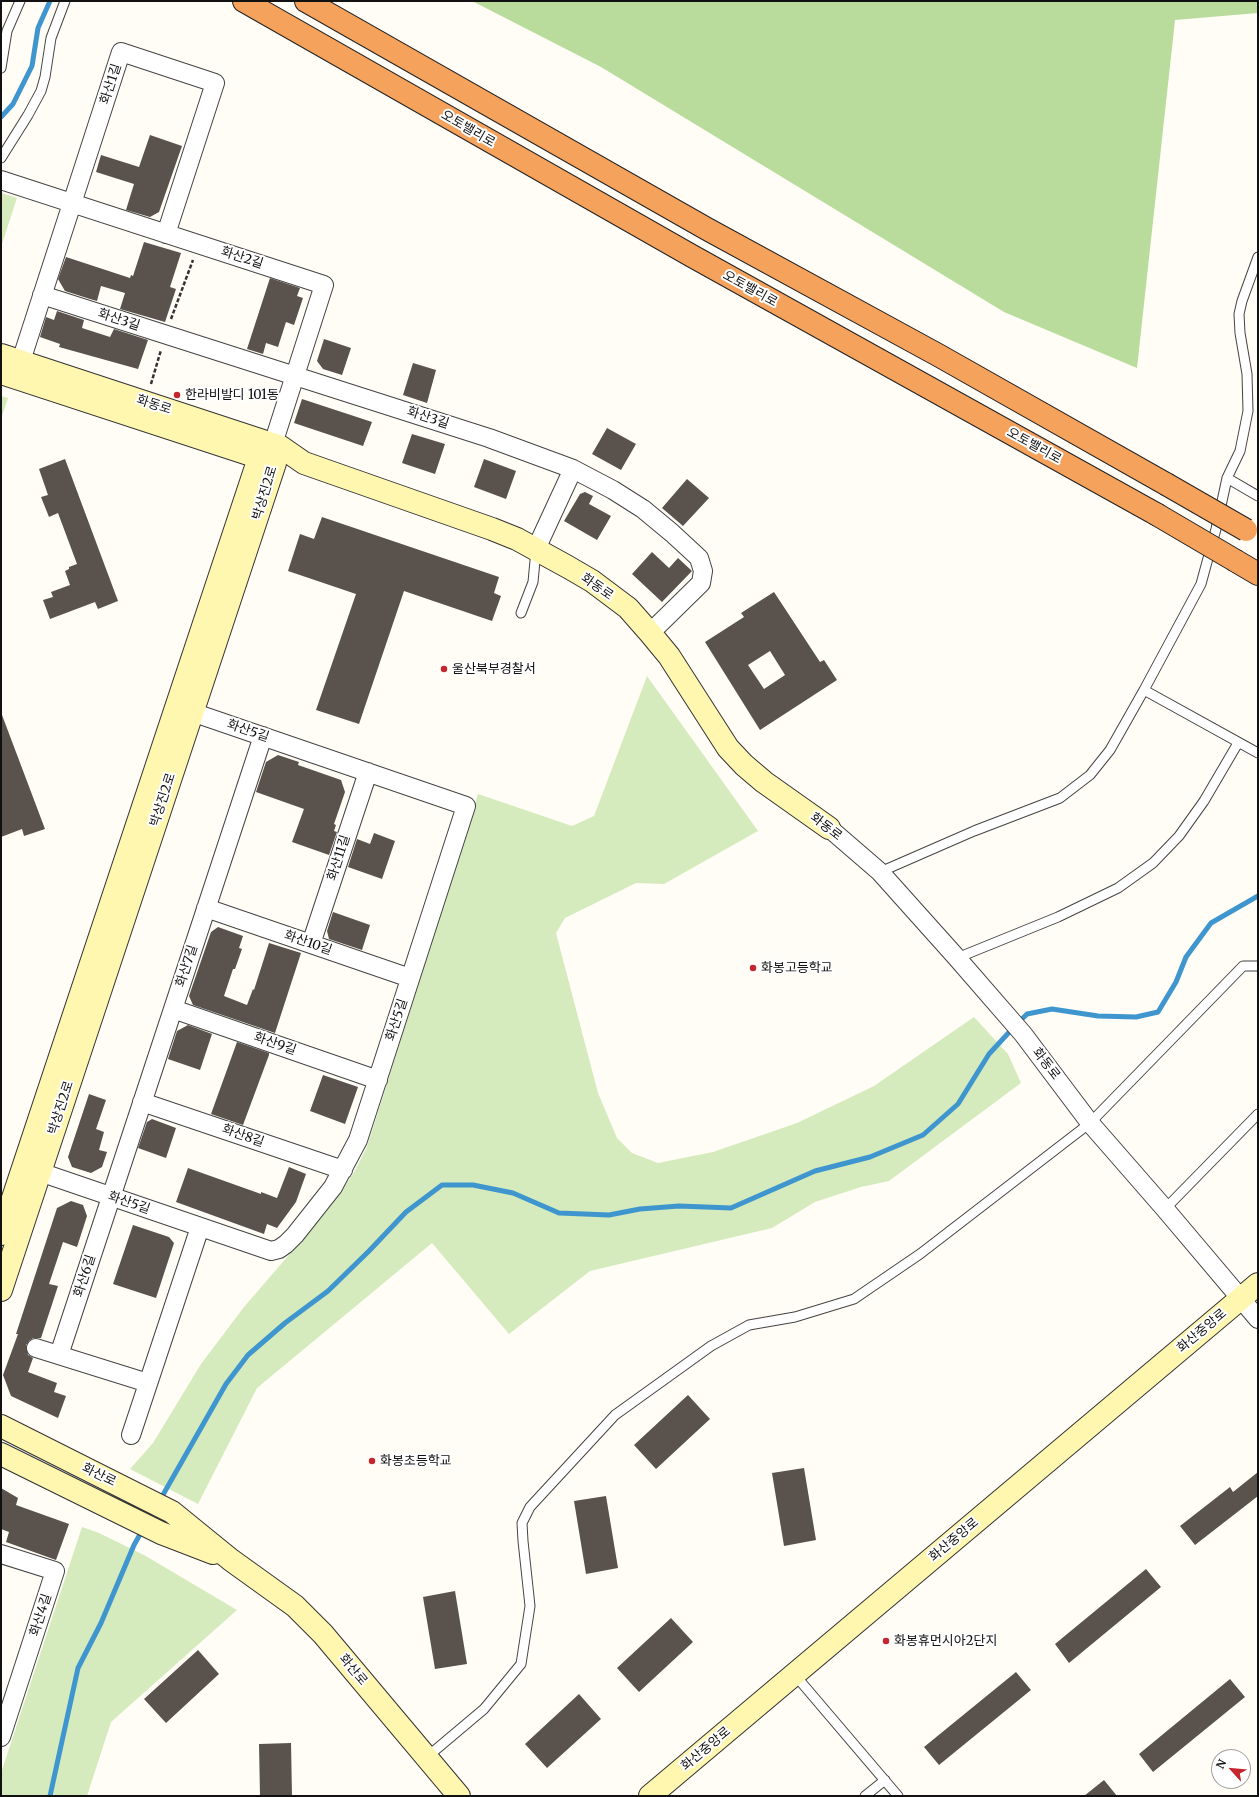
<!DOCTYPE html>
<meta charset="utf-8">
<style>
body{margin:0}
#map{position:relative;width:1259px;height:1797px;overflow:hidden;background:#fffdf5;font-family:Merriweather,serif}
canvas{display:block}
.frame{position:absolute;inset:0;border:2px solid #111;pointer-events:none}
.north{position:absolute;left:1211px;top:1749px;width:40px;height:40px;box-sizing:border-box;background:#fff;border:1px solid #a0a0a0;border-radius:50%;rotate:297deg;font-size:11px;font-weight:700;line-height:16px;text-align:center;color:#111}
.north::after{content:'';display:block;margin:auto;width:14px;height:18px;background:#c4262e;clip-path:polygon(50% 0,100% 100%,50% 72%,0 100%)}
</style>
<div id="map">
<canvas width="1259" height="1797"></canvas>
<div class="frame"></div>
<div class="north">N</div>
</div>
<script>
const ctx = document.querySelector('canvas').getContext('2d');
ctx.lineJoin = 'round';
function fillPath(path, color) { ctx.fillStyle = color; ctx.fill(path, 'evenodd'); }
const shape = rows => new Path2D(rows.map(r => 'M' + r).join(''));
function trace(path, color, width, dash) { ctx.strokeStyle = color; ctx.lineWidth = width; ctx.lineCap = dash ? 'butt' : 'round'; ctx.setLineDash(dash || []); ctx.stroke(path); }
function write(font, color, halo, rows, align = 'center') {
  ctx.font = font + ' Merriweather,"Noto Sans KR",serif'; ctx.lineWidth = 4; ctx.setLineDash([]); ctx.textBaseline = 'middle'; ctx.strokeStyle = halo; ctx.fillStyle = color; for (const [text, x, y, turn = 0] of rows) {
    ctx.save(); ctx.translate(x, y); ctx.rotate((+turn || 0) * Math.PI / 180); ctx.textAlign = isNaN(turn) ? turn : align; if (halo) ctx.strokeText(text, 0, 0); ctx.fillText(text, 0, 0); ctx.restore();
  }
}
const green = shape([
 [1,193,17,198,1,247],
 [1,396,8,398,1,419],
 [647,676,758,831,664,884,636,883,565,918,556,933,598,1093,617,1138,632,1153,658,1163,713,1152,797,1123,874,1086,974,1017,1008,1054,1021,1083,889,1181,861,1187,815,1202,772,1228,590,1271,509,1334,432,1243,257,1388,198,1504,130,1469,153,1443,201,1364,244,1307,326,1212,353,1174,366,1149,373,1128,478,794,572,826,594,816],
 [82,1527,99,1533,144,1555,237,1610,111,1722,87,1796,1,1796,1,1773]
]);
const forest = shape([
 [472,1,1258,1,1258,13,1175,20,1137,368,1004,312,601,67]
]);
const stream = shape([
 [1,117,13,104,32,66,38,28,50,1],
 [1018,1023,1027,1014,1052,1009,1098,1016,1136,1017,1158,1012,1176,982,1186,957,1211,923,1258,896],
 [160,1500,226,1384,248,1355,285,1323,328,1291,369,1251,406,1212,442,1185,473,1185,513,1193,559,1213,609,1215,640,1209,679,1206,731,1208,815,1171,870,1157,923,1135,958,1104,989,1054,1013,1028],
 [50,1796,78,1668,101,1623,134,1545,143,1529]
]);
const building = shape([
 [150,135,182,146,159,212,150,217,126,210,134,184,96,172,101,155,139,167],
 [144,242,181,253,170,287,176,289,165,322,120,309,125,293,101,286,97,301,90,299,65,291,58,279,66,257,130,278,131,275,133,276],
 [270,278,300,288,297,296,303,298,294,325,286,322,278,347,266,343,263,354,247,349],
 [57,311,84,320,82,328,110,337,114,329,148,340,138,369,59,347,60,344,40,337,46,317,54,320],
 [324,339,351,348,342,375,323,369,317,361],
 [413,363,436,370,427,403,403,395],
 [302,399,372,422,363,446,294,423],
 [607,428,636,444,621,470,592,454],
 [412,434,445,444,435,474,402,463],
 [65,459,118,601,98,609,95,602,50,619,43,600,53,597,51,592,70,585,65,571,69,569,69,567,77,564,58,513,49,517,41,497,48,495,39,469],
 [484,459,516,471,506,499,474,487],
 [687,479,709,498,683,526,662,508],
 [585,492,593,496,589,504,611,516,597,540,564,521,580,494],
 [322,517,499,577,494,593,501,596,492,621,404,591,359,724,316,710,356,594,288,571,300,534,314,539],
 [652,552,669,568,678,558,692,571,662,602,632,574],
 [774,592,820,662,824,660,837,680,760,730,705,642,744,617,741,613],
 [770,651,785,675,764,689,748,665],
 [1,715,2,715,45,829,24,836,22,829,1,837],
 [278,755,299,762,298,765,341,780,345,792,334,824,336,825,334,831,337,832,329,855,292,842,304,809,256,792,266,762],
 [374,833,395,841,382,879,348,867,357,839,370,844],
 [333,912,370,925,362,950,329,939,327,931],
 [218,927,243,936,239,948,242,949,235,969,233,969,224,996,247,1005,253,989,254,990,269,943,301,953,275,1033,193,1005,189,996,211,932],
 [188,1025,212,1034,200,1070,168,1059,177,1031],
 [237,1042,269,1053,269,1055,243,1125,211,1114],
 [323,1075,358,1087,345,1124,310,1111],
 [89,1094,106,1100,96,1129,104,1132,99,1150,107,1152,102,1167,91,1173,72,1167,68,1157],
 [152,1119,176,1128,166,1158,138,1148,147,1122],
 [289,1167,306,1174,296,1202,277,1228,267,1224,264,1234,176,1202,188,1168,261,1194,261,1192,277,1198],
 [71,1201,83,1205,87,1216,77,1247,63,1242,49,1284,58,1286,41,1338,33,1338,29,1341,26,1345,28,1355,33,1358,28,1372,57,1383,54,1392,66,1396,58,1418,11,1396,3,1375,18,1334,16,1334,57,1208],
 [133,1225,169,1237,174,1243,156,1298,113,1284],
 [688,1395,710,1419,656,1469,634,1445],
 [804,1468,816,1540,784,1546,772,1473],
 [1258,1472,1258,1496,1195,1545,1180,1526,1230,1487,1233,1492],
 [1,1488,18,1498,16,1505,69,1524,56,1560,6,1542,9,1532,1,1529],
 [606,1496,618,1568,586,1574,574,1501],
 [1146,1569,1161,1587,1069,1663,1055,1644],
 [455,1591,467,1664,435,1669,423,1597],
 [671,1618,693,1642,639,1692,617,1668],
 [198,1650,219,1674,166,1723,144,1699],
 [1016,1672,1031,1690,939,1765,924,1747],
 [1230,1679,1245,1697,1153,1772,1139,1754],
 [579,1694,601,1719,547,1768,525,1744],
 [291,1743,292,1796,260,1796,259,1744],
 [1104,1780,1117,1796,1084,1796]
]);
const path = shape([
 [171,319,193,260],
 [151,384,161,350]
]);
const lane = shape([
 [1,68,7,31,20,1],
 [1,158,28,115,41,91,45,77,51,38,65,1],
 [1227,478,1258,496],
 [521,613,533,582,536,550],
 [1144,690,1258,753],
 [880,872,974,831,1060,798,1090,775,1110,750,1144,690,1201,584,1216,529,1227,478,1240,451,1248,411,1247,374,1240,333,1239,314,1242,301,1258,257],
 [957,958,1058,917,1118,888,1153,863,1179,836,1204,801,1238,743],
 [1165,1209,1258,1114],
 [795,1675,898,1796],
 [427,1757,484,1709,521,1664,530,1606,523,1541,522,1523,530,1507,615,1415,711,1346,749,1325,795,1317,854,1299,920,1254,1090,1123,1243,966,1258,966],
 [865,1796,885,1780]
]);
const street = shape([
 [1,180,324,285,273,444],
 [42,295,489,438,573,469,613,490,643,509,672,533,699,558,703,571,701,583,650,633],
 [21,361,121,52,215,83,166,234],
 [536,549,573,469],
 [829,828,880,872,957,958,1023,1034,1090,1123,1165,1209,1258,1319],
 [206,908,410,978],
 [311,944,368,772],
 [173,1009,378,1080],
 [142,1102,343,1170],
 [28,1168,271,1251,279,1249,286,1244,295,1235,333,1187,358,1140,466,806,180,708],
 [36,1348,148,1383],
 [59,1355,263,736],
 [131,1435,200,1227],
 [1,1554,55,1571,1,1737]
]);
const secondary = shape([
 [1,355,281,447,304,463,492,529,517,539,568,567,592,581,628,608,650,633,669,656,728,748,744,765,764,782,829,828],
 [1,373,273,462],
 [1,1234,259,458,273,444],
 [1,1290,275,463,273,444],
 [1,1426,172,1512,231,1560,295,1606,323,1634,459,1796],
 [1,1454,161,1533,213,1553],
 [650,1796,1258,1284]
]);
const highway = shape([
 [244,1,692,256,1156,514],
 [306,1,707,229,938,355,1166,484],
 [1236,561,1258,574]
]);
const highwayBridge = shape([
 [1166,484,1246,530],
 [1156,514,1236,561]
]);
const markers = [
 [177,395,4,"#c4262e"],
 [444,669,4,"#c4262e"],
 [753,968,4,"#c4262e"],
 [372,1461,4,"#c4262e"],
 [886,1641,4,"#c4262e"]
];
const streetNames = [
 ["화산1길",111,84,-72],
 ["오토밸리로",468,129,30],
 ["화산2길",242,258,18],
 ["오토밸리로",750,289,29],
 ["화산3길",119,320,18],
 ["화동로",154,405,18],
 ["화산3길",428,418,18],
 ["오토밸리로",1034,446,29],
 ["박상진2로",265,493,-73],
 ["화동로",597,587,35],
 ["화산5길",248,731,19],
 ["박상진2로",163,800,-72],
 ["화동로",826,827,38],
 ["화산11길",339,858,-72],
 ["화산10길",308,943,19],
 ["화산7길",187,966,-72],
 ["화산5길",397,1020,-72],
 ["화산9길",275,1044,19],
 ["화동로",1046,1064,52],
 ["박상진2로",61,1108,-72],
 ["화산8길",243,1136,19],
 ["화산5길",129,1203,19],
 ["화산6길",85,1276,-72],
 ["화산중앙로",1202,1331,-40],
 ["화산로",99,1475,26],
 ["화산중앙로",954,1540,-40],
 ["화산4길",41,1615,-72],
 ["화산로",353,1670,50],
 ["화산중앙로",706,1749,-40]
];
const poiNames = [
 ["한라비발디 101동",185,395],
 ["울산북부경찰서",452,669],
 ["화봉고등학교",761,968],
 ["화봉초등학교",380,1461],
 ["화봉휴먼시아2단지",894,1641]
];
fillPath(green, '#d5ebbd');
fillPath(forest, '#b9dc9c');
trace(stream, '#3f96cf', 5);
fillPath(building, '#5a524d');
trace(lane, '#444', 11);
trace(street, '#444', 20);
trace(secondary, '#333', 24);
trace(highway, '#222', 24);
trace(path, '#333', 2.5, [4, 2]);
trace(lane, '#fff', 9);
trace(street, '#fff', 18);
trace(secondary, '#fff6b0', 22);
trace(highway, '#f5a25d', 22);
trace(highwayBridge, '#222', 24, []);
trace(highwayBridge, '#f5a25d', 22);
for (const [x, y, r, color] of markers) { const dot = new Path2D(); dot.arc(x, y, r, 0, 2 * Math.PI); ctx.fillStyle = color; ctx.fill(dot); trace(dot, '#fff', 1.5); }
write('13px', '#111', '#fff', streetNames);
write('13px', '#111', '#fff', poiNames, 'left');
</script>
